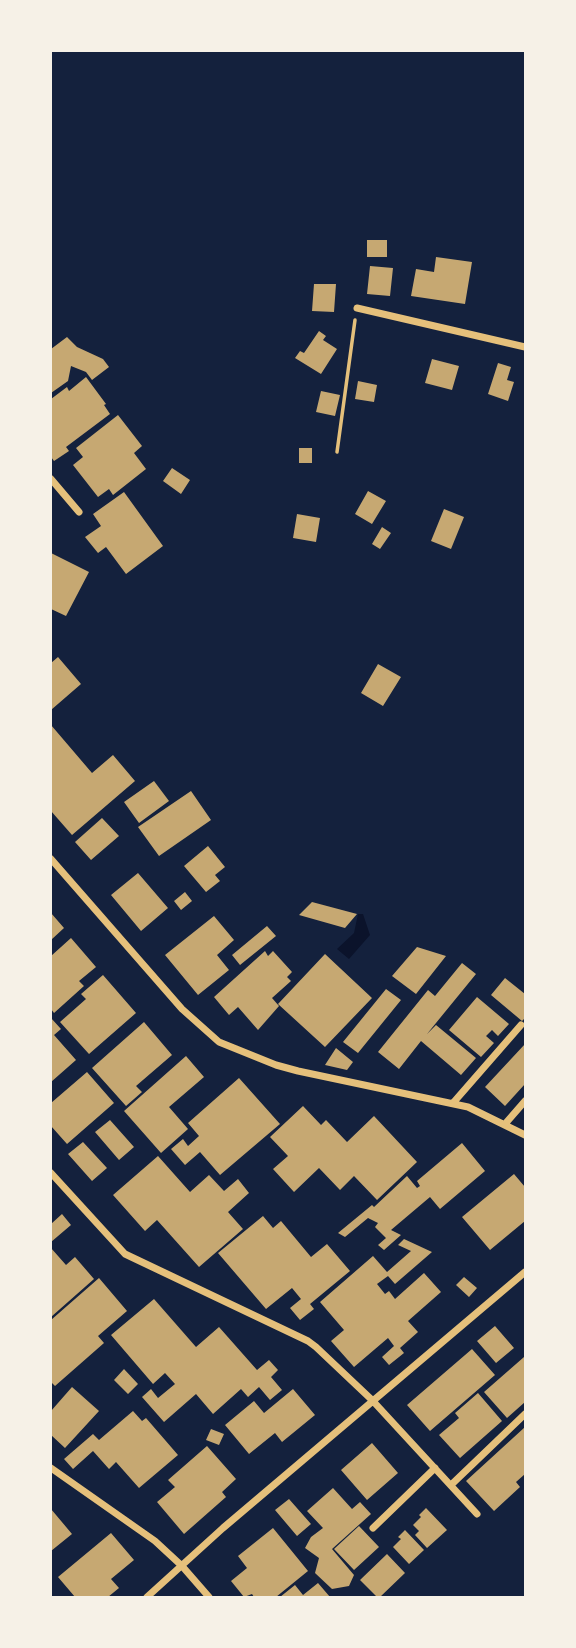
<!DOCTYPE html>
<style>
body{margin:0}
#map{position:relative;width:576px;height:1648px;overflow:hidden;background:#14213d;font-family:Lato,sans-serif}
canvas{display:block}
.frame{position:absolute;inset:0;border:52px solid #f6f1e7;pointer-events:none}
</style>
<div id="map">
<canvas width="576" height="1648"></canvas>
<div class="frame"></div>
</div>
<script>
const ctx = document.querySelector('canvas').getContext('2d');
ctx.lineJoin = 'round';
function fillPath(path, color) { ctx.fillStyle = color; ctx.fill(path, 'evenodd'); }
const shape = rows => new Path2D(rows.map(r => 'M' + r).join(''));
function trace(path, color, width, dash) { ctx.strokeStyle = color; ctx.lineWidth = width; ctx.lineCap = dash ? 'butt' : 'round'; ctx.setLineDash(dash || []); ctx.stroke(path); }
const water = shape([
 [358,914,363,914,370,935,349,959,337,949,354,933]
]);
const building = shape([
 [367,240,387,240,387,257,367,257],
 [436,257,472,262,465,304,411,296,416,269,434,272],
 [370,266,393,268,390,296,367,294],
 [314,284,336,284,334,312,312,311],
 [319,331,326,336,323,340,337,349,321,374,295,358,300,351,304,353],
 [67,337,77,347,103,359,109,367,92,380,86,372,71,366,68,381,51,393,51,349],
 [432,359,459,366,452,390,425,383],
 [498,363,511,367,507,380,514,382,508,401,488,394],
 [86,377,106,404,104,405,110,414,66,447,69,451,54,461,51,457,51,399,67,387,69,391],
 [358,381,377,385,374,402,355,399],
 [321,391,340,395,335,416,316,412],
 [118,415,142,446,134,453,146,469,113,495,109,489,98,497,73,465,83,457,76,448],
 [299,448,312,448,312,463,299,463],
 [172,468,190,480,181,494,163,481],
 [368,491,386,501,372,524,355,514],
 [124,492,163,546,126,574,106,547,98,553,85,537,101,526,93,514],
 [444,509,464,517,451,549,431,541],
 [297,514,320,518,316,542,293,538],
 [382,527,391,533,380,549,372,544],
 [51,553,89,572,66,616,51,609],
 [58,657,81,684,51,710,51,663],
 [378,664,401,677,383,706,361,693],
 [51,725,92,773,113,755,135,781,72,835,51,811],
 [154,781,169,801,139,823,124,802],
 [191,791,211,820,159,856,138,827],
 [102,818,119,836,91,860,75,842],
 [208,846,225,867,215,875,220,881,206,892,184,866],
 [138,873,168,908,141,931,111,895],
 [185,892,192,901,181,910,174,901],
 [312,902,357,914,345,928,299,915],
 [51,913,64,928,51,940],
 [214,916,234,940,217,955,229,970,198,995,165,955],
 [267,926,276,936,240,965,232,955],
 [71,938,96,967,79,981,84,986,54,1013,51,1009,51,956],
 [417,947,446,956,416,994,392,976],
 [265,951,268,956,273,951,292,972,287,977,291,981,272,998,279,1006,258,1030,238,1007,229,1015,214,997],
 [325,954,372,998,325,1047,278,1004],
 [462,963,476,974,427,1034,436,1025,476,1058,461,1075,421,1041,399,1069,378,1052,428,990,435,996],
 [103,975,136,1013,89,1054,60,1022,86,999,81,994],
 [505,978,525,994,525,1018,522,1021,491,995],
 [386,989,401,1000,358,1053,343,1042],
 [477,997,509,1024,498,1036,492,1030,486,1036,494,1043,481,1057,449,1030],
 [51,1018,61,1029,54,1035,76,1060,51,1082],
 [144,1022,172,1055,136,1086,142,1092,126,1106,92,1068],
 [525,1044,525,1084,505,1106,485,1087],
 [336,1048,353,1062,347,1070,325,1065],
 [186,1056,204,1077,169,1107,188,1129,161,1153,124,1111],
 [87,1072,114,1103,67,1144,51,1126,51,1103],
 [239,1078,280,1124,220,1175,200,1152,185,1165,171,1149,183,1139,188,1146,199,1136,188,1123],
 [303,1106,321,1125,326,1120,347,1142,374,1116,417,1162,377,1200,354,1176,340,1190,319,1168,294,1192,273,1169,288,1156,270,1137],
 [110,1120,134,1147,119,1160,95,1132],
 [83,1142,107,1168,92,1181,68,1154],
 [462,1143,485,1171,440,1209,430,1197,391,1230,401,1235,384,1250,378,1245,386,1238,375,1227,378,1223,368,1218,345,1237,338,1233,372,1205,374,1207,407,1176,417,1188,420,1186,417,1181],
 [158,1156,190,1192,209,1175,224,1191,238,1179,249,1193,228,1212,243,1229,199,1267,157,1220,145,1231,113,1195],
 [514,1174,525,1187,525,1221,490,1250,462,1217],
 [62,1214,71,1225,51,1242,51,1224],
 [263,1216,273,1228,281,1221,311,1257,327,1244,350,1271,310,1304,314,1309,300,1320,290,1308,301,1299,292,1288,266,1309,218,1253],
 [404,1239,432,1252,395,1284,388,1276,377,1284,385,1294,389,1291,395,1299,424,1273,441,1292,408,1321,418,1332,400,1348,404,1353,389,1365,382,1357,394,1346,388,1338,354,1367,331,1341,344,1330,320,1302,373,1256,387,1272,411,1251,398,1245],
 [51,1248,66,1265,75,1257,94,1279,51,1317],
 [464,1277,477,1288,469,1297,456,1285],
 [99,1278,127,1311,98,1336,104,1343,55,1386,51,1382,51,1320],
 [154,1299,196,1347,219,1327,257,1370,269,1360,278,1370,271,1377,282,1390,270,1400,259,1387,248,1397,241,1389,213,1414,196,1394,164,1422,142,1397,151,1389,158,1398,175,1384,165,1373,153,1384,111,1335],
 [495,1326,514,1348,496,1363,477,1341],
 [472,1349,495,1375,430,1431,407,1405],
 [524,1357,525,1402,507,1418,484,1392],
 [124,1369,138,1384,128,1394,114,1380],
 [72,1387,99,1411,65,1448,51,1435,51,1411],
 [293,1389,315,1415,282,1442,275,1433,249,1454,225,1425,254,1401,264,1413],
 [478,1393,502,1421,460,1458,439,1435,459,1418,455,1413],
 [133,1411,142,1421,146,1418,178,1455,139,1488,116,1462,109,1469,93,1451,73,1469,64,1459,93,1434,99,1440],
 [525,1427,525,1474,516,1482,520,1487,494,1511,466,1481],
 [211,1429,224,1434,219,1445,206,1440],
 [372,1443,398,1473,367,1500,341,1470],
 [207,1446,236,1479,222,1492,226,1497,184,1534,157,1502,175,1487,168,1480],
 [333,1488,352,1509,360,1502,371,1514,332,1549,354,1575,349,1586,332,1589,315,1573,319,1558,305,1548,311,1537,323,1528,307,1511],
 [289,1499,311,1524,297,1536,275,1510],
 [426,1508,447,1530,427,1548,415,1535,419,1531,413,1525,421,1517,419,1515],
 [51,1509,72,1534,51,1551],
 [359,1526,379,1547,354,1570,334,1549],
 [273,1528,308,1571,276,1597,254,1597,252,1594,244,1597,231,1581,247,1568,238,1556],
 [405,1530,424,1550,409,1564,393,1547,401,1539,398,1537],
 [111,1533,134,1560,111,1579,119,1588,108,1597,75,1597,58,1577],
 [387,1554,405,1573,380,1597,377,1597,360,1580],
 [318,1583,330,1597,280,1597,295,1585,303,1595]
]);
const path = shape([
 [337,452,355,320]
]);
const minor = shape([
 [357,308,525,347],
 [51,479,79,512],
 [51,859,182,1009,219,1042,276,1065,298,1071,468,1107,525,1135],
 [453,1103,521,1025],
 [505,1124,525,1101],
 [51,1173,125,1254,308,1341,316,1347,372,1400,477,1514],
 [51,1468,155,1541,182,1566,209,1597],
 [451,1485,525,1414],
 [373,1528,435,1468],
 [147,1597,223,1528,525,1272]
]);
fillPath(water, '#0b132b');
fillPath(building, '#c6a872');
trace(path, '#e5c07b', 3.5);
trace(minor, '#e5c07b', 7);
</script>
